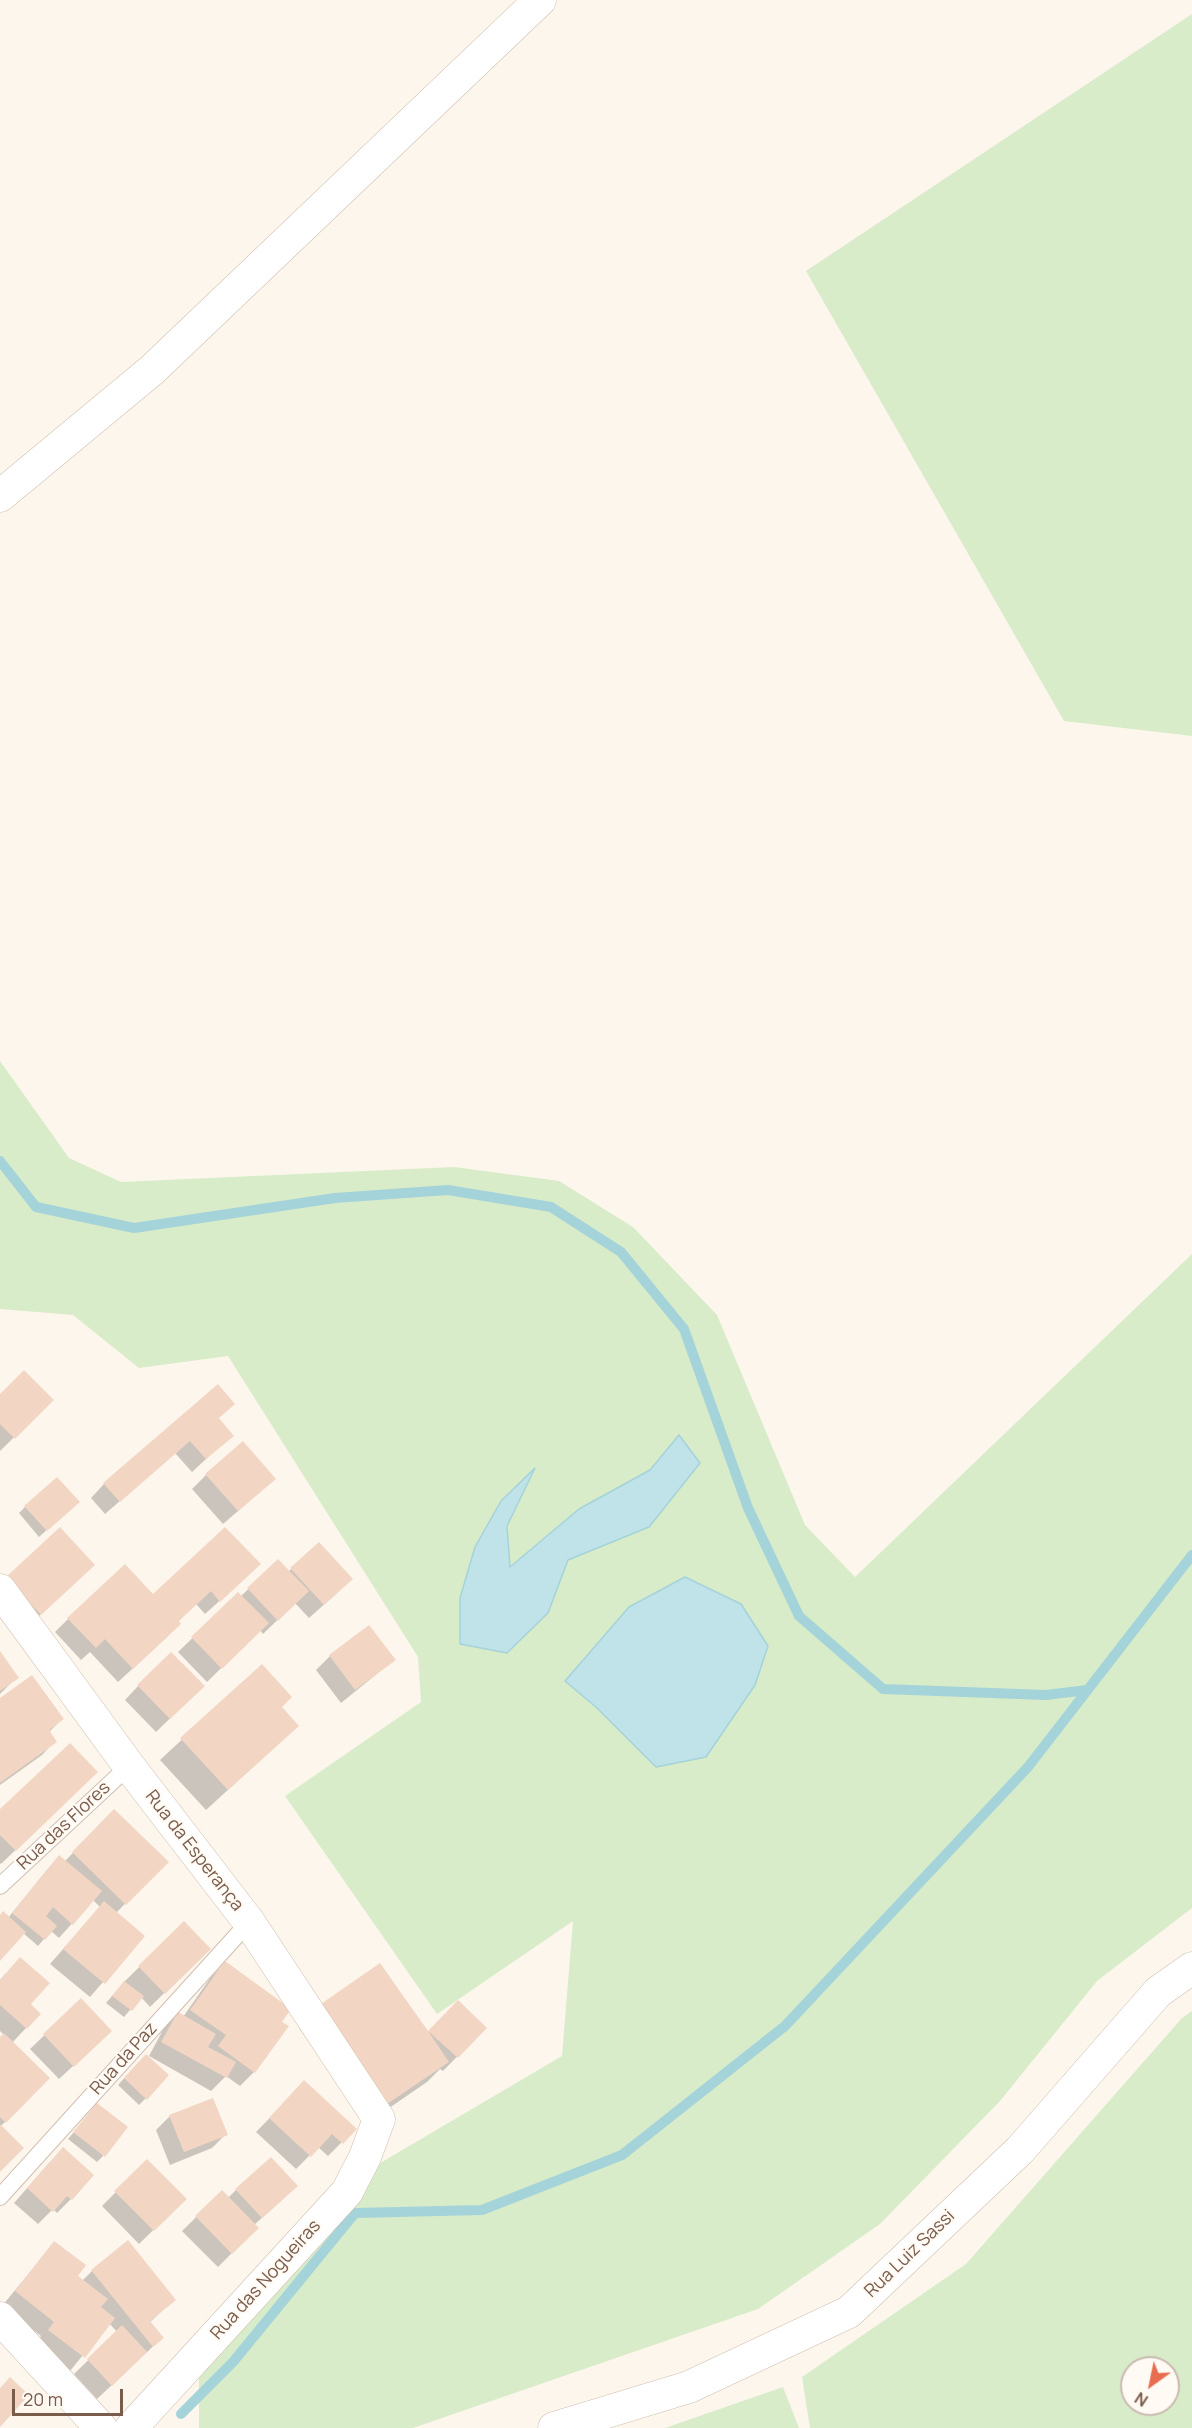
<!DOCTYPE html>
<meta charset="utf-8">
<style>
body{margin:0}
#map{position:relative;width:1192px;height:2428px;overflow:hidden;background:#fdf6ec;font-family:Manrope,sans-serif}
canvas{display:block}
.north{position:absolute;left:1120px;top:2356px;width:60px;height:60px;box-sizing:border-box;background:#fffaf3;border:2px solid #cabbb1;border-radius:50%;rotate:213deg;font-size:16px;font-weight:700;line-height:24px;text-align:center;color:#7a5c4d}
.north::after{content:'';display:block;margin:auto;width:21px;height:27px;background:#e76f51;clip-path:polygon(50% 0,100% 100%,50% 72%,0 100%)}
.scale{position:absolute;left:12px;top:2389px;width:111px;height:27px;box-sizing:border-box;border:3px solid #7a5c4d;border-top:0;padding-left:8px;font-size:18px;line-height:21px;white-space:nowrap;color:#7a5c4d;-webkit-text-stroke:4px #fffaf3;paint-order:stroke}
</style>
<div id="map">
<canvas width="1192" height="2428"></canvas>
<div class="north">N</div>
<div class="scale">20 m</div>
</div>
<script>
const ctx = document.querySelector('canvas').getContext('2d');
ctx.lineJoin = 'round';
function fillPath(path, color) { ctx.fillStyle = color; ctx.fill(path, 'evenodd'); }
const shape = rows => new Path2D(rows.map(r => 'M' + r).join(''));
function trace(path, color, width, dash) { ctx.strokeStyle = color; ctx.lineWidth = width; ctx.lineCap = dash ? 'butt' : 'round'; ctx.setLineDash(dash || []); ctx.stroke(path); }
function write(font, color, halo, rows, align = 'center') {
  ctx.font = font + ' Manrope,sans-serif'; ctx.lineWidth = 4.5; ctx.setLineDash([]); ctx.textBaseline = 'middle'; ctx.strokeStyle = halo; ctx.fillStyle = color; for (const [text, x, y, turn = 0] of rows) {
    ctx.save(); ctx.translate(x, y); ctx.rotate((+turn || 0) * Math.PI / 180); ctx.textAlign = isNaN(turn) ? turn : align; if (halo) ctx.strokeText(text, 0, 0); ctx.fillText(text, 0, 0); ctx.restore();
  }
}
const green = shape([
 [1192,14,1192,736,1064,721,806,271],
 [0,1061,69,1158,121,1182,454,1167,559,1181,633,1227,717,1315,805,1525,855,1577,1192,1254,1192,1908,1097,1981,1000,2101,880,2224,758,2309,413,2428,199,2428,199,2365,382,2162,562,2056,573,1921,437,2014,285,1796,421,1702,418,1657,228,1356,139,1368,73,1315,0,1309],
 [1192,2011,1192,2428,810,2428,802,2377,966,2264,1182,2018],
 [1132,2368,1168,2368,1168,2404,1132,2404],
 [783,2387,799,2428,665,2428]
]);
const water = shape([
 [679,1435,700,1463,649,1527,568,1560,548,1613,507,1653,460,1644,460,1598,475,1547,501,1501,535,1468,507,1526,510,1567,579,1509,650,1470,679,1435],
 [685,1577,741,1604,768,1646,755,1685,706,1757,656,1767,597,1708,565,1681,629,1607,685,1577]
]);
const shadow = shape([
 [0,1396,52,1400,0,1451],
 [218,1419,232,1435,192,1472,175,1453,105,1514,91,1498,104,1484],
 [206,1475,260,1492,223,1524,192,1489],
 [25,1507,71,1508,39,1537,19,1513],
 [319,1544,337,1593,309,1618,295,1603,263,1634,260,1630,207,1682,178,1652,238,1594,241,1596,278,1561,288,1572],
 [245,1578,205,1614,196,1604,177,1622,166,1638,118,1682,90,1652,81,1660,55,1632,68,1619,153,1596],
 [79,1579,27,1627,0,1598],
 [0,1653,17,1677,0,1694],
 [330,1656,394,1660,341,1703,316,1670],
 [261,1666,281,1707,276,1746,206,1810,160,1760],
 [138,1686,189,1700,156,1732,125,1700],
 [0,1700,62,1719,49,1732,55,1741,42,1755,0,1785],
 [82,1786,1,1864,0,1863,0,1811],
 [114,1811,166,1862,116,1913,143,1936,90,1997,50,1964,100,1907,93,1900,59,1938,51,1931,38,1946,23,1933,0,1958,0,1917,8,1918,46,1871,59,1857,64,1862],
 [184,1923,209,1949,150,2007,141,1997,124,2017,106,2003,125,1981],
 [225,1963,280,2022,254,2072,240,2086,226,2076,211,2091,149,2056,164,2028,178,2014,183,2017,211,1977],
 [6,1973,26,2028,12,2043,48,2078,0,2127,0,2170,0,2039,4,2035,0,2031,0,1980],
 [81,2000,96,2045,59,2079,30,2049],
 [319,2007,428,2033,444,2016,485,2028,443,2071,440,2069,427,2082,366,2124,299,2028],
 [139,2062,146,2098,139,2105,118,2085],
 [291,2096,355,2129,328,2156,318,2147,296,2169,256,2132],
 [212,2100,226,2134,212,2148,170,2165,156,2130,170,2116],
 [97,2105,103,2156,97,2162,68,2139],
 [147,2161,185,2199,139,2244,102,2206],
 [49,2163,71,2199,57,2213,53,2209,38,2224,14,2203],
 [236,2190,282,2200,254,2225,257,2228,218,2267,182,2231,222,2192,228,2198],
 [54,2243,76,2277,82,2281,92,2271,174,2300,150,2322,162,2338,97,2399,74,2374,117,2332,109,2323,70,2371,36,2344,41,2336,2,2306]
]);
const stream = shape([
 [0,1161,36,1207,134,1228,335,1198,448,1190,551,1207,621,1252,684,1329,748,1508,799,1616,883,1689,1046,1695,1087,1690],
 [181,2414,233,2362,355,2213,482,2210,622,2155,785,2026,1028,1767,1192,1555]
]);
const building = shape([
 [24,1370,54,1400,15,1439,0,1424,0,1394],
 [218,1384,235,1404,219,1418,234,1436,206,1459,190,1441,120,1502,103,1483],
 [243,1441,276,1479,238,1511,205,1474],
 [57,1477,80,1502,47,1531,24,1506],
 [60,1527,95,1565,41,1615,6,1577],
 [225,1527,261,1564,220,1602,211,1591,179,1621,181,1624,133,1669,105,1639,96,1648,67,1618,125,1564,153,1594],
 [319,1542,353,1579,324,1605,290,1568],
 [278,1559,309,1591,278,1621,247,1588],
 [238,1592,269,1623,222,1669,191,1637],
 [369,1625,396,1660,355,1690,329,1655],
 [0,1651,19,1678,0,1691],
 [171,1652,205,1686,170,1719,137,1685],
 [262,1664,292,1697,282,1707,299,1726,228,1790,180,1738],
 [32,1675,64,1719,49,1730,57,1742,0,1783,0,1698],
 [70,1743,98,1772,16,1851,0,1835,0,1809],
 [114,1809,169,1862,126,1905,72,1852],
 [59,1855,102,1891,73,1925,53,1907,46,1916,57,1926,45,1940,12,1913],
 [104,1901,145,1936,105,1984,63,1949],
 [3,1911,26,1932,0,1961,0,1915],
 [184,1921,211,1949,165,1994,138,1966],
 [20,1957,50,1983,31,2004,41,2014,27,2029,0,2005,0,1980],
 [225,1961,291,2009,282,2022,289,2026,255,2073,218,2046,226,2035,190,2010],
 [380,1963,428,2031,458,2000,487,2028,458,2058,428,2031,449,2062,387,2104,318,2006],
 [124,1981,144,1996,132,2011,112,1996],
 [81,1998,112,2031,74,2067,43,2034],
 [178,2012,216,2034,208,2047,236,2062,227,2078,161,2042],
 [4,2033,50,2078,6,2123,0,2117,0,2037],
 [146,2054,169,2075,147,2100,124,2078],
 [304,2080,357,2129,343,2144,332,2134,311,2157,269,2118],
 [213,2098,228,2135,184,2152,169,2115],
 [97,2103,128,2127,105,2157,73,2132],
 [0,2124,24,2148,0,2172],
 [63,2147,94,2175,72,2200,67,2196,53,2212,27,2188],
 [271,2157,298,2186,262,2218,235,2189],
 [147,2159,187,2199,154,2231,114,2191],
 [222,2190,259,2228,232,2254,195,2216],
 [128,2240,176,2300,150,2321,164,2338,153,2347,91,2270],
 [54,2241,86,2265,78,2276,108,2299,101,2307,115,2318,85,2358,48,2330,54,2322,15,2291],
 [122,2325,147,2352,112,2386,87,2359],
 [10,2377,29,2395,0,2427,0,2388]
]);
const service = shape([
 [0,1886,129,1766],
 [0,2197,249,1922]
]);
const minor = shape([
 [0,496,152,370,540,0],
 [0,1590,129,1766,249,1922,379,2119,365,2157,347,2192,131,2428],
 [0,2318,101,2428],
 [554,2428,689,2387,849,2312,1020,2150,1158,1992,1192,1968]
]);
const streetNames = [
 ["Rua das Flores",64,1826,-43],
 ["Rua da Esperança",194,1851,52],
 ["Rua da Paz",124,2059,-48],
 ["Rua Luiz Sassi",910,2254,-44],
 ["Rua das Nogueiras",266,2280,-48]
];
fillPath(green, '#d8ecc9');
fillPath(water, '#bfe3e8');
trace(water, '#a5d3da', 1.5);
fillPath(shadow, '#0003');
trace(stream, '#a5d3da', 10);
fillPath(building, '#f3d5c3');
trace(service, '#d1beb0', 18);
trace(minor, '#d1beb0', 33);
trace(service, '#fff', 16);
trace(minor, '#fff', 32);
write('18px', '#7a5c4d', '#fffaf3', streetNames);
</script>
